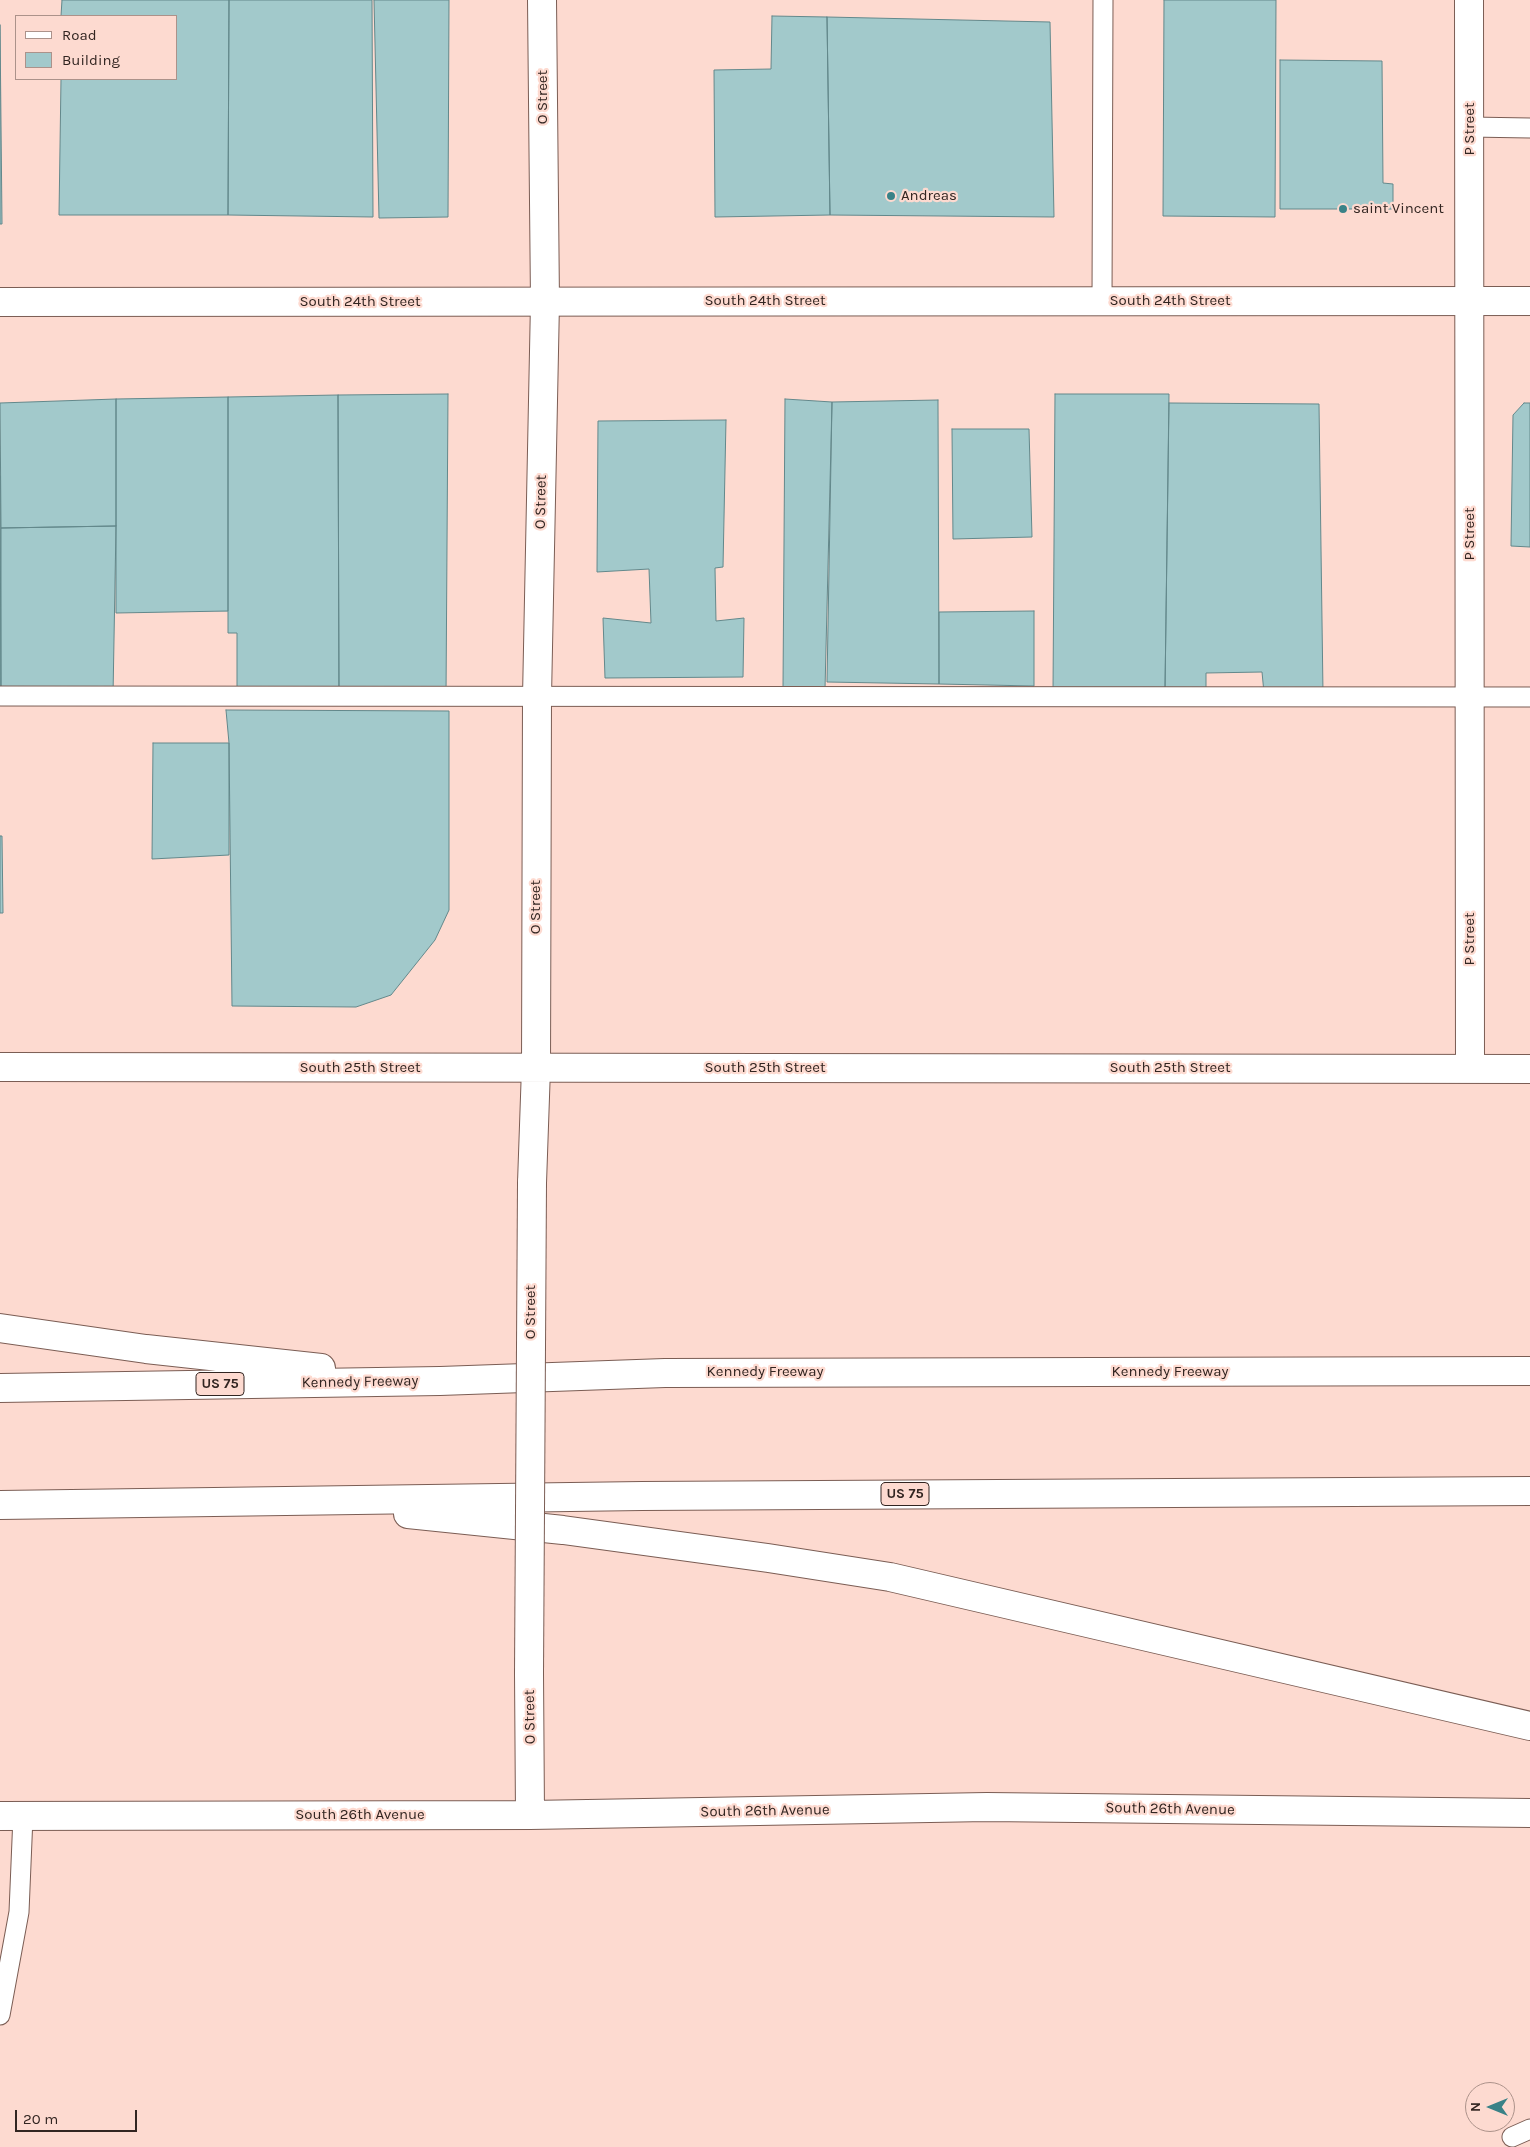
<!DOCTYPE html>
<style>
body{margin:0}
#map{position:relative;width:1530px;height:2147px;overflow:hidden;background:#fddad0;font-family:Karla,sans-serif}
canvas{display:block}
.legend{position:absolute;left:15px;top:15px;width:162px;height:65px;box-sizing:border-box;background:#fddad0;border:1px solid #ac928a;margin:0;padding:6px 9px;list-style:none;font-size:15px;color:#322521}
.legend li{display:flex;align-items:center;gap:10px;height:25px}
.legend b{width:25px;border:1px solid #ac928a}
.north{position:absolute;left:1465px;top:2082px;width:50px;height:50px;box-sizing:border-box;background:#fddad0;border:1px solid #ac928a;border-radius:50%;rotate:270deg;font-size:14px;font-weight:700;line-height:20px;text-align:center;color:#322521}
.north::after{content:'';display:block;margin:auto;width:18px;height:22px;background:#3a8287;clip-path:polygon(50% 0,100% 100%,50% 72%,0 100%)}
.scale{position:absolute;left:15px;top:2110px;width:122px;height:22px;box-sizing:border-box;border:2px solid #322521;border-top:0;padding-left:6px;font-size:15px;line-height:18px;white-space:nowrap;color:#322521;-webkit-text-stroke:4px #fddad0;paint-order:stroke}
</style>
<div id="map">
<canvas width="1530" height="2147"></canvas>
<ul class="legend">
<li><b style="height:6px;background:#fff"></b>Road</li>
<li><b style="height:14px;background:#a2c9cb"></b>Building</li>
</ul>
<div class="north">N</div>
<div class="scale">20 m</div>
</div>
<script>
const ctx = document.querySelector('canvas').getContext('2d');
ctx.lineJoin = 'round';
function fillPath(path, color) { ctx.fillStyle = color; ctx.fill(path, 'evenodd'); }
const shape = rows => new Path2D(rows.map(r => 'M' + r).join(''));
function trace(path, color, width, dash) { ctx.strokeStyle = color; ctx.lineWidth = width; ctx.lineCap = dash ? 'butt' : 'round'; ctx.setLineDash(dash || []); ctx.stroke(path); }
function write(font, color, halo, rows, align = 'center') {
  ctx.font = font + ' Karla,sans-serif'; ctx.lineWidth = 4.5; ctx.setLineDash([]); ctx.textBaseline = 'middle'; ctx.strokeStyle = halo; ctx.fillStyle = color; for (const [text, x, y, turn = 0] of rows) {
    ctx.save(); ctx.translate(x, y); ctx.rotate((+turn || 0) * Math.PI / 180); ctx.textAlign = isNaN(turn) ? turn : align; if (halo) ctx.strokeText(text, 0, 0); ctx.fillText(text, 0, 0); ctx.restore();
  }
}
const building = shape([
 [62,0,229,0,228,215,59,215,61,79,176,79,176,16,61,16,62,0],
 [229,0,372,0,373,217,228,215,229,0],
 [374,0,449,0,448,217,379,218,374,0],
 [1164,0,1276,0,1275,217,1163,216,1164,0],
 [772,16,827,17,830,215,715,217,714,70,771,69,772,16],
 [827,17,1050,22,1054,217,830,215,827,17],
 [0,25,2,224,0,224,0,25],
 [1280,60,1382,61,1383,183,1393,184,1393,209,1280,209,1280,60],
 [448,394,446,697,339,697,338,395,448,394],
 [1055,394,1169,394,1165,689,1053,691,1055,394],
 [338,395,339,697,237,697,237,633,228,633,228,397,338,395],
 [228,397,228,611,116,613,116,399,228,397],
 [116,399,116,526,1,528,0,403,116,399],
 [785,399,832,402,825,689,783,687,785,399],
 [938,400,939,684,827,682,832,402,938,400],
 [1169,403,1319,404,1323,693,1264,693,1262,672,1206,673,1206,692,1165,689,1169,403],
 [1524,403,1530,403,1530,547,1511,546,1513,415,1524,403],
 [726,420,723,567,715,568,716,621,744,618,743,677,605,678,603,618,651,623,649,569,597,572,598,421,726,420],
 [952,429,1029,429,1032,537,953,539,952,429],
 [0,476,1,696,0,696,0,476],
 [116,526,113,696,1,696,1,528,116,526],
 [1034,611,1034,686,939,684,939,612,1034,611],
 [226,710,449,711,449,910,435,940,391,995,356,1007,232,1006,229,743,226,710],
 [153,743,229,743,229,855,152,859,153,743],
 [0,836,2,836,3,913,0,913,0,836]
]);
const lane = shape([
 [1470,127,1530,128],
 [1102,301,1103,0],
 [0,696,1530,697],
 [0,2015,19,1912,23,1816],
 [1512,2137,1530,2129]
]);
const street = shape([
 [1469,0,1470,1068],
 [0,1067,1530,1069],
 [532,1183,536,1068,537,697,545,302,542,0],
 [529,1673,530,1815],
 [0,1816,530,1815,987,1807,1530,1813]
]);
const secondary = shape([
 [0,302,1530,301]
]);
const highway = shape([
 [0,1328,146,1349,321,1368],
 [0,1388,440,1381,665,1373,1530,1371],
 [0,1505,642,1496,1530,1491],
 [408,1514,563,1530,768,1558,890,1577,1530,1726]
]);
const streetBridge = shape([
 [529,1673,532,1183]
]);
const markers = [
 [891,196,5,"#3a8287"],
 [1343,209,5,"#3a8287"]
];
const shields = [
 [220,1384,48],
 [905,1494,48]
];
const shieldNames = [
 ["US 75",220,1384],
 ["US 75",905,1494]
];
const streetNames = [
 ["O Street",543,97,-90],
 ["P Street",1470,129,-90],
 ["South 24th Street",765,301],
 ["South 24th Street",1170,301],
 ["South 24th Street",360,302],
 ["O Street",541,502,-89],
 ["P Street",1470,534,-90],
 ["O Street",536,907,-90],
 ["P Street",1470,939,-90],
 ["South 25th Street",360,1068],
 ["South 25th Street",765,1068],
 ["South 25th Street",1170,1068],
 ["O Street",531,1312,-90],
 ["Kennedy Freeway",765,1372],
 ["Kennedy Freeway",1170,1372],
 ["Kennedy Freeway",360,1382,-1],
 ["O Street",530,1717,-91],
 ["South 26th Avenue",1170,1809,1],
 ["South 26th Avenue",765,1811,-1],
 ["South 26th Avenue",360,1815]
];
const poiNames = [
 ["Andreas",901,196],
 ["saint Vincent",1353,209]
];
fillPath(building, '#a2c9cb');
trace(building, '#63888b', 1);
trace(lane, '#7b5d54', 21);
trace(street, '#7b5d54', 30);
trace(secondary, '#7b5d54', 30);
trace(highway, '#7b5d54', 30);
trace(lane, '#fff', 19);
trace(street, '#fff', 28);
trace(secondary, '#fff', 28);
trace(highway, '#fff', 28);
trace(streetBridge, '#7b5d54', 30, []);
trace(streetBridge, '#fff', 28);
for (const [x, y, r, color] of markers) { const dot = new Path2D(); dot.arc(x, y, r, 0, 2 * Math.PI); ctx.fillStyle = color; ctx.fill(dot); trace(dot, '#fddad0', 2); }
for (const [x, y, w] of shields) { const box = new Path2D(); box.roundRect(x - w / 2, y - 11.5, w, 23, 4); ctx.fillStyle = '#fddad0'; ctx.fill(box); trace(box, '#322521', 1); }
write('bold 14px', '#322521', null, shieldNames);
write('15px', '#322521', '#fddad0', streetNames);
write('15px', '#322521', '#fddad0', poiNames, 'left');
</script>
